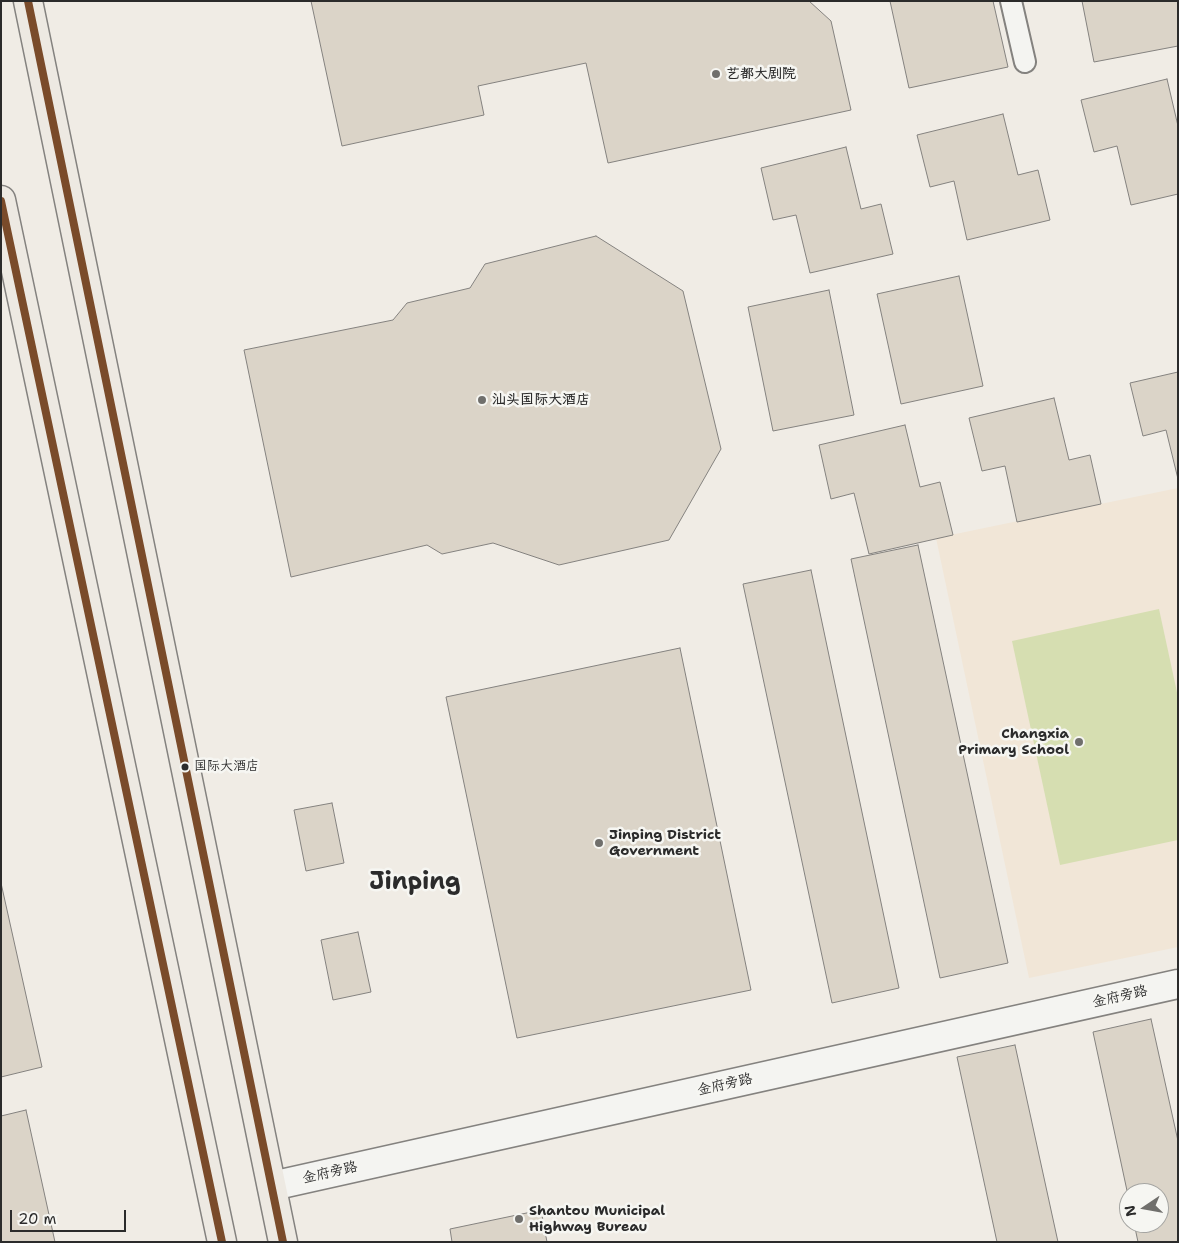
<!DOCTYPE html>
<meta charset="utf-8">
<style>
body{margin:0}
#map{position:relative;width:1179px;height:1243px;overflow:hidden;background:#f0ece5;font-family:"Shantell Sans",sans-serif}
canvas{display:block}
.frame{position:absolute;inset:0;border:2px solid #2b2b2b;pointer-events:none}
.north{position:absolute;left:1119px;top:1183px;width:50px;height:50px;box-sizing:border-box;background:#f6f6f2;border:1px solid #a5a5a2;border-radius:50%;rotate:258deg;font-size:14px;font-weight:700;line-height:20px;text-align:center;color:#2b2b2b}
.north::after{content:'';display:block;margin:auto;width:18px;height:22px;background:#706f6c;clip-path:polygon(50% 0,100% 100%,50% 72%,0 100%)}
.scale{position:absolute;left:10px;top:1210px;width:116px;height:22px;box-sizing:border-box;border:2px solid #2b2b2b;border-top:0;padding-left:6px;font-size:15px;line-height:18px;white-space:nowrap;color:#2b2b2b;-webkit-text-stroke:4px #f6f6f2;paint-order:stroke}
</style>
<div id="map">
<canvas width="1179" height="1243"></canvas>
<div class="frame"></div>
<div class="north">N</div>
<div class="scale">20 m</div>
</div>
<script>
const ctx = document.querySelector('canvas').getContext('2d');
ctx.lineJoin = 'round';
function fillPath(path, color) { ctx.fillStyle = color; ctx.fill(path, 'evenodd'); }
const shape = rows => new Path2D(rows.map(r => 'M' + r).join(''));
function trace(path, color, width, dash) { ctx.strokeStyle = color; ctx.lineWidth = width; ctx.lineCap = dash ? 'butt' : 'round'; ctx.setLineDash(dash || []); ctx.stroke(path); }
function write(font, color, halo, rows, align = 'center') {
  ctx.font = font + ' "Shantell Sans","LXGW WenKai TC",sans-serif'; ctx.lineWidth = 5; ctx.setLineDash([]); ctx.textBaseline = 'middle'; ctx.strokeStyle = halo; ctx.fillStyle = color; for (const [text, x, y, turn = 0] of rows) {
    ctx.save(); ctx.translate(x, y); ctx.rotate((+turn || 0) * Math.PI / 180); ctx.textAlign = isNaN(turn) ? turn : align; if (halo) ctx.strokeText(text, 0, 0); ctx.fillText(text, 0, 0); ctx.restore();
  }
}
const built = shape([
 [1178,488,1178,947,1029,978,936,538]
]);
const green = shape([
 [1159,609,1178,697,1178,840,1060,865,1012,641]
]);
const building = shape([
 [311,1,809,1,831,21,851,110,608,163,586,63,478,86,484,115,342,146,311,1],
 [890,1,993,1,1008,67,909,88,890,1],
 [1082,1,1178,1,1178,46,1094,62,1082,1],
 [1167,79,1178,126,1178,194,1131,205,1117,146,1094,152,1081,100,1167,79],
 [1003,114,1018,175,1038,170,1050,220,967,240,954,181,930,187,917,135,1003,114],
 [846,147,861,209,881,204,893,254,810,273,796,215,773,220,761,168,846,147],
 [596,236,683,291,721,449,669,540,559,565,493,543,442,554,427,545,291,577,244,350,393,320,407,303,470,288,485,264,596,236],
 [959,276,983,386,901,404,877,294,959,276],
 [829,290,854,415,773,431,748,307,829,290],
 [1178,372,1178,479,1166,430,1143,436,1130,383,1178,372],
 [1054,398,1069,460,1090,455,1101,504,1017,522,1005,466,982,471,969,418,1054,398],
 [905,425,920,487,940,482,953,535,869,554,854,493,831,499,819,445,905,425],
 [918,545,1008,963,940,978,851,559,918,545],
 [811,570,899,988,832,1003,743,584,811,570],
 [680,648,751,990,517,1038,446,697,680,648],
 [332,803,344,863,306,871,294,810,332,803],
 [1,883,42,1067,1,1077,1,883],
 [358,932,371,992,333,1000,321,940,358,932],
 [1151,1019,1178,1141,1178,1242,1138,1242,1134,1223,1159,1223,1159,1193,1129,1193,1129,1200,1093,1032,1151,1019],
 [1015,1045,1058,1242,997,1242,957,1057,1015,1045],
 [26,1110,55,1242,1,1242,1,1116,26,1110],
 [541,1210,547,1242,452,1242,450,1229,541,1210]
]);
const lane = shape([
 [1011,1,1025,62]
]);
const street = shape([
 [272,1186,1178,984]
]);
const primary = shape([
 [28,1,283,1242],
 [1,200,222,1242]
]);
const bus1 = shape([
 [28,1,283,1242],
 [1,201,222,1242]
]);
const markers = [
 [716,74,5,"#706f6c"],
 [482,400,5,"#706f6c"],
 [1079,742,5,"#706f6c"],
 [185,767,4.5,"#2b2b2b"],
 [599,843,5,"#706f6c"],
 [519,1219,5,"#706f6c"]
];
const busNames = [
 ["国际大酒店",194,767]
];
const poiNames = [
 ["艺都大剧院",726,74],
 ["汕头国际大酒店",492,400],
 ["Changxia",1069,734,"right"],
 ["Primary School",1069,750,"right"],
 ["Jinping District",609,835],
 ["Government",609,851],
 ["Shantou Municipal",529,1211],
 ["Highway Bureau",529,1227]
];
const streetNames = [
 ["金府旁路",1120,997,-13],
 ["金府旁路",725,1085,-13],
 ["金府旁路",330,1173,-13]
];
const townNames = [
 ["Jinping",415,883]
];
fillPath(built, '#f1e6d7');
fillPath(green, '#d6deb1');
fillPath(building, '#dbd4c8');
trace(building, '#84827f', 1);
trace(lane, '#84827f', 24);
trace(street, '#84827f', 31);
trace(primary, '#84827f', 31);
trace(lane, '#f4f4f1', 20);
trace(street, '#f4f4f1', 28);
trace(primary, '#ede9e2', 28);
trace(bus1, '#7a4b2a', 8);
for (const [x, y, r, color] of markers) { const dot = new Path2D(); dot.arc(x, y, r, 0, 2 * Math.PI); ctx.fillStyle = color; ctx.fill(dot); trace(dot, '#f6f6f2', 2); }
write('13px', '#2b2b2b', '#f6f6f2', busNames, 'left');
write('bold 14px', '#2b2b2b', '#f6f6f2', poiNames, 'left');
write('14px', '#2b2b2b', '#f6f6f2', streetNames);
write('bold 24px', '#2b2b2b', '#f6f6f2', townNames);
</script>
